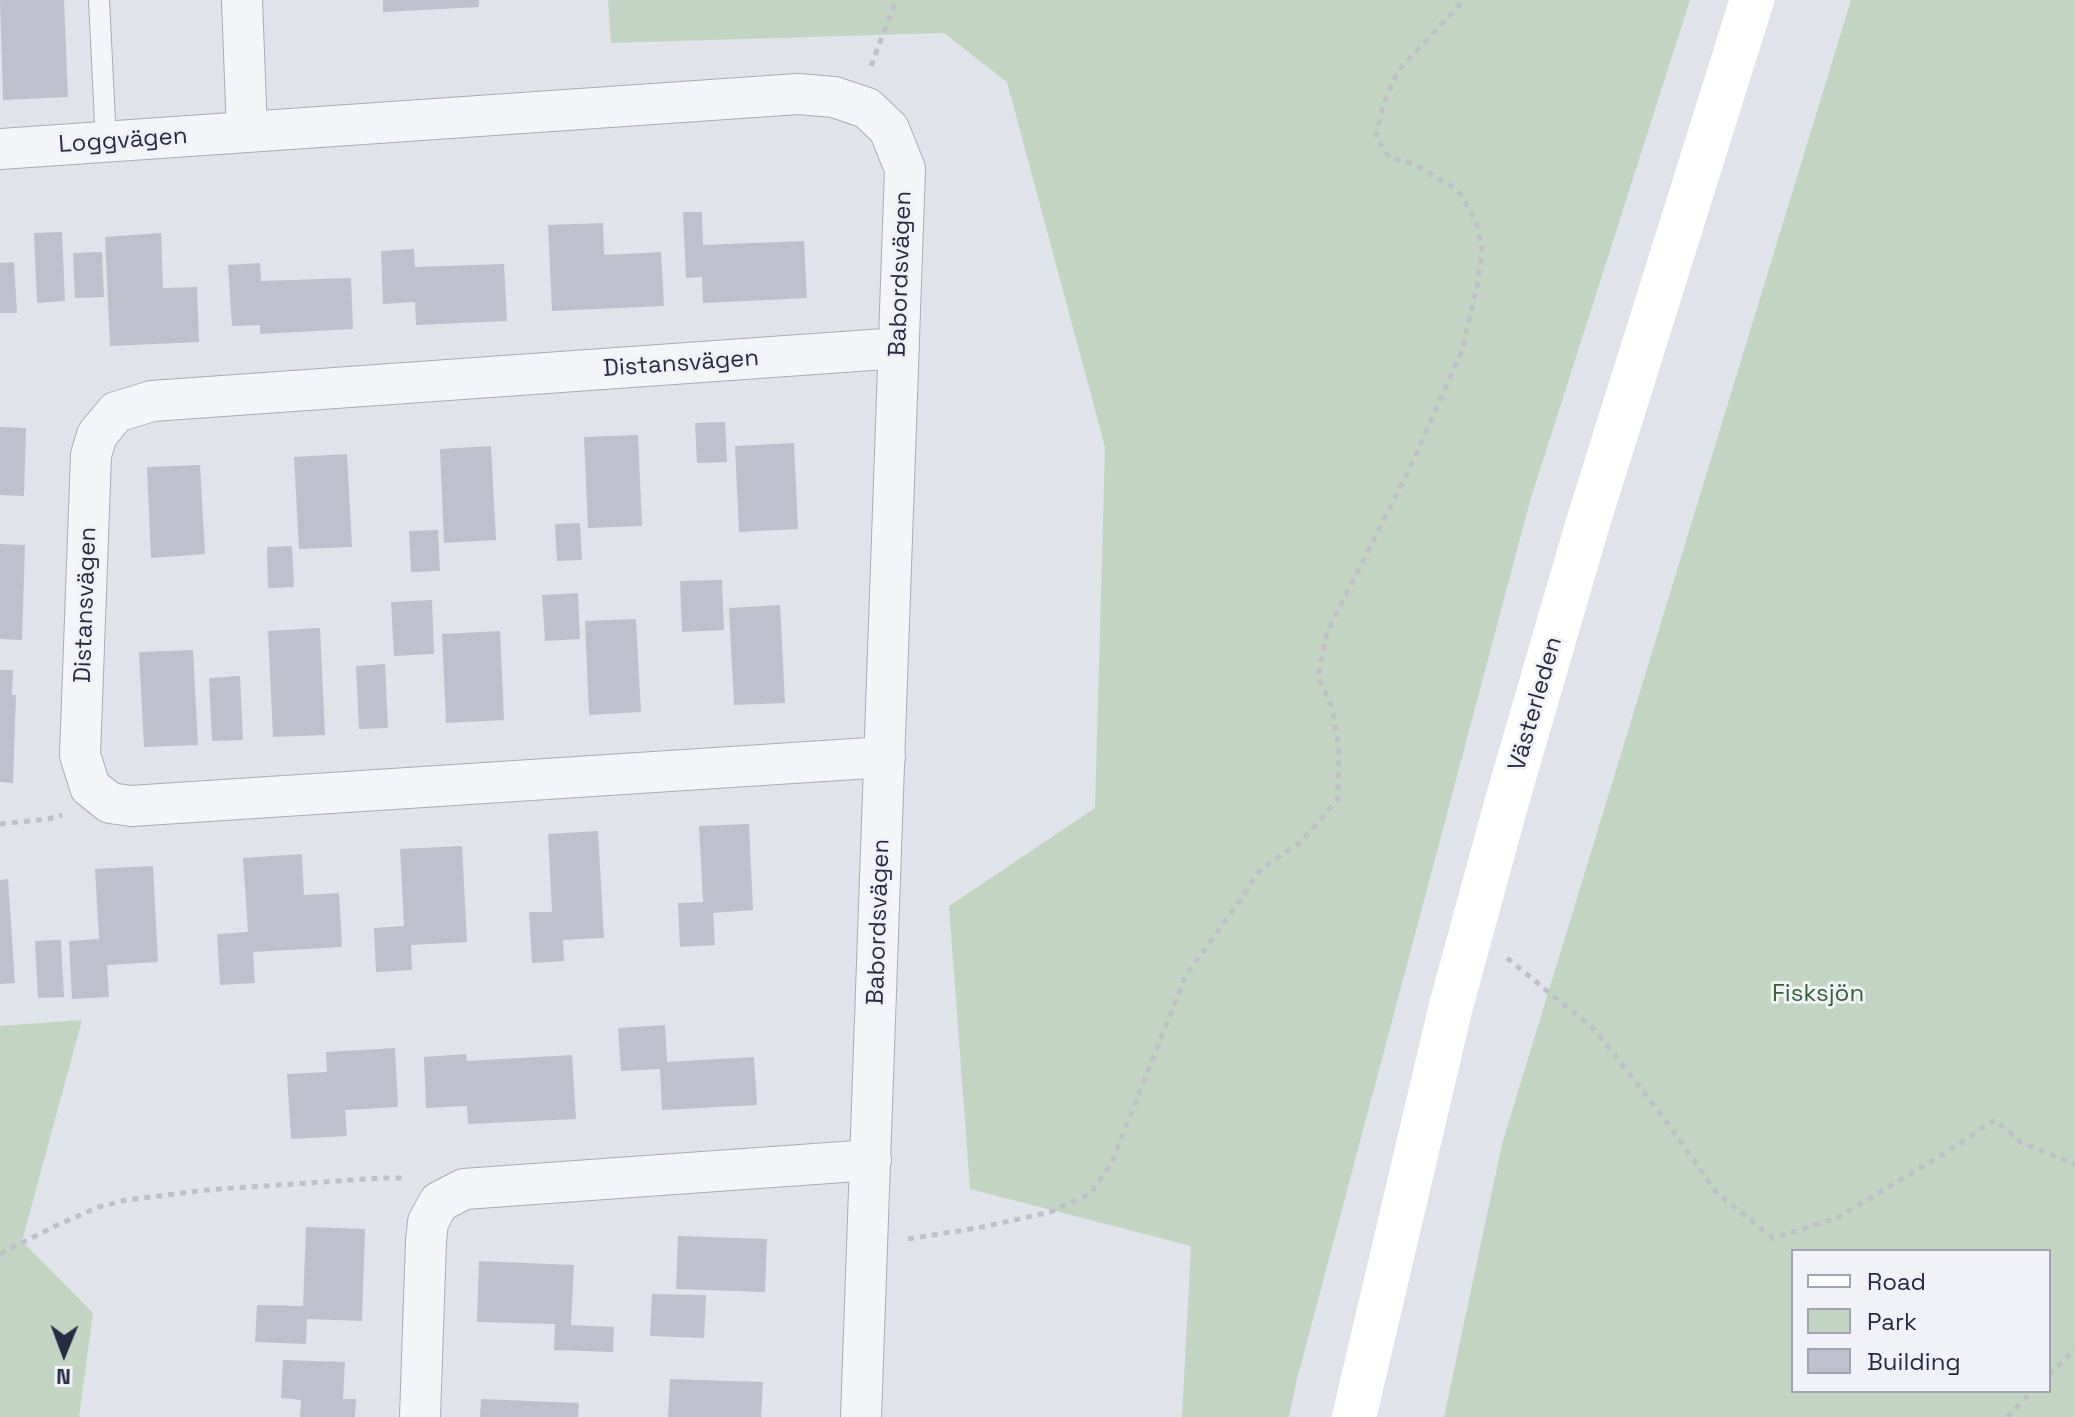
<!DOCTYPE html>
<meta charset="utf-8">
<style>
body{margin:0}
#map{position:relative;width:2075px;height:1417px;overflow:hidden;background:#e1e3ea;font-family:"Space Grotesk",sans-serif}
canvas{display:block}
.legend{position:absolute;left:1791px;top:1249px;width:260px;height:144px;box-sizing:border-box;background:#f1f2f8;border:2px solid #a1a3b0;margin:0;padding:10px 14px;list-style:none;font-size:24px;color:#282c43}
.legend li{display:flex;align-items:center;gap:16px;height:40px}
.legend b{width:40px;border:2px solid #a1a3b0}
.north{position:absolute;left:24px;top:1313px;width:80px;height:80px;-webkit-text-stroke:6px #f1f2f8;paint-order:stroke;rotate:181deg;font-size:22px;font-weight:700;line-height:32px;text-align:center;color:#282c43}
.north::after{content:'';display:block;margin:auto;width:28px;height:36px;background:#282c43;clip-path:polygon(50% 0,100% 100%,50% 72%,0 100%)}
</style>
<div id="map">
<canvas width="2075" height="1417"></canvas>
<ul class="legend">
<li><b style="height:10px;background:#fff"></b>Road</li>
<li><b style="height:22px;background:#c2d5c2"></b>Park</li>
<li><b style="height:22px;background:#bec0ce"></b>Building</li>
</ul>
<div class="north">N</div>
</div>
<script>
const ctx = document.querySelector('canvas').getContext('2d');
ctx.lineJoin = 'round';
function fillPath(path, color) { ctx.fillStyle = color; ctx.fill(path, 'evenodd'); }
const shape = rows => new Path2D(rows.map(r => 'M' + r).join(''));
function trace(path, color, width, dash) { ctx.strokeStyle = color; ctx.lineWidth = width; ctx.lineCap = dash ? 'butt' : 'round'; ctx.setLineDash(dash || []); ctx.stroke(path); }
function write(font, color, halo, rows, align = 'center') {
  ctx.font = font + ' "Space Grotesk",sans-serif'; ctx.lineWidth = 6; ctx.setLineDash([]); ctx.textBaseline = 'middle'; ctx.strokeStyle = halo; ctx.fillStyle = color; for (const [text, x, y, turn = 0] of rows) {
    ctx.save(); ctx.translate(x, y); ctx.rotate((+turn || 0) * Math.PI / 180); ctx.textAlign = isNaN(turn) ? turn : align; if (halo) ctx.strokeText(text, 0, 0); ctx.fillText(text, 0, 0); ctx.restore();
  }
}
const green = shape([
 [608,0,1690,0,1530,501,1297,1379,1289,1417,1182,1417,1191,1246,970,1189,949,906,1095,808,1105,447,1007,82,944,33,611,43],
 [1851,0,2075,0,2075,1417,1444,1417,1502,1144],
 [1793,1251,2049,1251,2049,1391,1793,1391],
 [82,1020,22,1241,93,1313,79,1417,0,1417,0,1026]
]);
const building = shape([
 [0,0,64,0,68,97,3,100],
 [383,0,479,0,479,7,383,12],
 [683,212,702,212,703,245,804,241,807,298,703,303,702,277,686,278],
 [603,223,604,255,661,252,664,306,552,311,548,225],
 [62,232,65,301,37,303,34,233],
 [161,233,163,288,197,287,199,342,110,346,105,237],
 [414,249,415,267,504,264,507,321,416,325,415,302,383,304,381,251],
 [102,252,104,297,75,298,73,253],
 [14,262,17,313,0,313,0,263],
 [260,263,261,281,351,278,353,329,260,334,260,325,232,326,228,265],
 [725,422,727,462,697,463,695,423],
 [0,427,26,428,24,496,0,495],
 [638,435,642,526,588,528,584,437],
 [794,443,798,529,739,532,735,446],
 [491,446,496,540,444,543,440,449],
 [347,454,352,547,299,549,294,457],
 [200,465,205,554,151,558,147,467],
 [580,523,582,560,557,561,555,524],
 [438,530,440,571,411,572,409,531],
 [0,544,25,545,22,640,0,639],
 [292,546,294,587,268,588,267,547],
 [722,580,724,630,682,632,680,581],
 [578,593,580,639,545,641,542,595],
 [432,600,434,654,394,656,391,602],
 [780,605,785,703,734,705,729,608],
 [636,619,641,712,589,715,585,621],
 [320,628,325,735,273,737,268,631],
 [500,631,504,720,446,723,442,634],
 [193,650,198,745,144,747,139,652],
 [385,664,388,728,359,729,356,666],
 [0,670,13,670,12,695,16,695,13,783,0,782],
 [240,676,243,740,212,741,209,678],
 [749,824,753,910,713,913,715,945,680,947,678,903,703,902,699,826],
 [598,831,604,938,563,940,564,961,532,963,529,912,552,912,548,834],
 [462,846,467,942,411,945,412,970,376,972,374,928,404,926,400,849],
 [302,854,304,895,339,893,342,947,253,952,255,983,220,985,217,934,248,932,243,858],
 [153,866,158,962,107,965,109,997,72,999,69,941,99,939,95,869],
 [8,879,15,983,0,984,0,880],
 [61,940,64,997,38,998,35,941],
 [665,1025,667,1062,754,1057,757,1105,662,1110,660,1069,621,1071,618,1028],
 [395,1048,398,1107,345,1110,347,1136,291,1139,287,1074,327,1072,326,1052],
 [466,1054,467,1061,572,1055,576,1119,468,1124,467,1106,426,1108,424,1057],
 [306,1227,365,1229,362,1321,307,1319,306,1344,255,1342,257,1305,303,1306],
 [678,1236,767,1239,765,1292,676,1289],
 [479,1261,574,1265,571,1325,614,1327,613,1352,554,1350,555,1324,477,1322],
 [652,1294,706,1295,704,1338,650,1336],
 [283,1360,345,1362,343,1399,356,1399,355,1417,300,1417,301,1400,281,1398],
 [670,1379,763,1382,761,1417,668,1417],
 [481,1399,579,1403,578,1417,480,1417]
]);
const path = shape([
 [871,66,896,0],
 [0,824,48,819,62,815],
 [1507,958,1595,1030,1664,1118,1716,1192,1773,1238,1837,1218,1937,1158,1995,1120,2022,1143,2075,1164],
 [908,1239,983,1227,1050,1212,1090,1194,1112,1162,1186,975,1231,913,1261,869,1301,842,1338,799,1339,748,1332,707,1318,677,1327,632,1406,476,1462,351,1478,281,1482,246,1476,221,1460,194,1450,185,1414,164,1389,157,1376,137,1383,105,1398,71,1464,0],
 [0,1254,55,1226,99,1207,126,1200,206,1190,381,1178,406,1178],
 [2049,1375,2075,1349],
 [2007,1417,2033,1391]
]);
const lane = shape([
 [99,0,106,142]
]);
const street = shape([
 [242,0,247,132,798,94,834,97,867,108,889,129,905,169,861,1417],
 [0,149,247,132],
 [885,757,131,806,110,803,90,787,80,755,91,455,97,435,116,412,152,401,899,348],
 [420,1417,426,1241,428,1222,439,1202,464,1189,871,1160]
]);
const secondary = shape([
 [1354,1417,1451,1006,1507,801,1587,526,1752,0]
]);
const streetNames = [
 ["Loggvägen",123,141,-4],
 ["Babordsvägen",901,274,-88],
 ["Distansvägen",681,364,-4],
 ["Distansvägen",86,605,-88],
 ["Västerleden",1536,704,-74],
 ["Babordsvägen",879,922,-88]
];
const parkNames = [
 ["Fisksjön",1818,994]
];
fillPath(green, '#c2d5c2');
fillPath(building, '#bec0ce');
trace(lane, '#aaacb8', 22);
trace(street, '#aaacb8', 42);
trace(path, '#bfc1c9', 5, [6, 6]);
trace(lane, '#f4f5f8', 20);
trace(street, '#f4f5f8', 40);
trace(secondary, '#fff', 44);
write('24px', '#282c43', '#f1f2f8', streetNames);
write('24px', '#356036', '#f1f2f8', parkNames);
</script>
